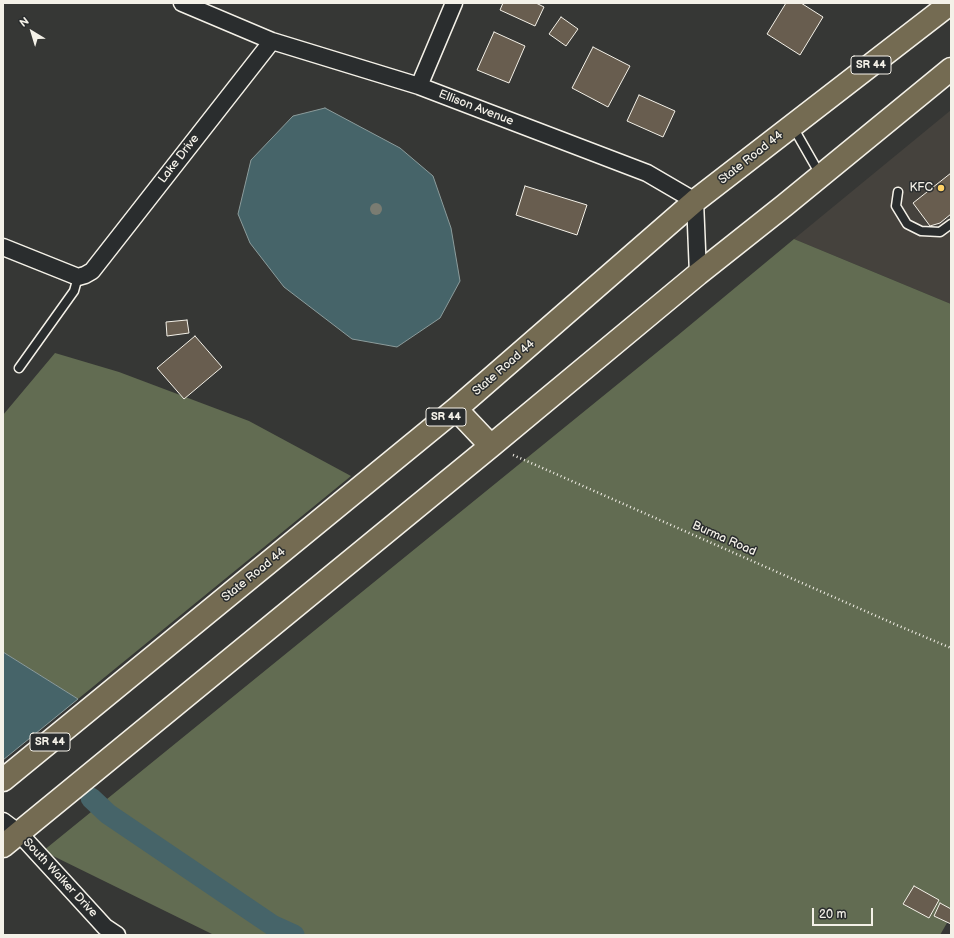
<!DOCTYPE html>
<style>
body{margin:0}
#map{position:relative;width:954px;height:938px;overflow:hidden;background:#363735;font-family:"Balsamiq Sans",sans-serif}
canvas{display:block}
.frame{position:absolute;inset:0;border:4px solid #f4f1e8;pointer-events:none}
.north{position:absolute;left:12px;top:12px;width:40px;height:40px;-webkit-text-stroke:3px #2a2d2e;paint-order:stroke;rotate:322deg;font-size:11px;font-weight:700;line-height:16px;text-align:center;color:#f4f1e8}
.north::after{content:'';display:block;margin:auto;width:14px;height:18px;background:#f4f1e8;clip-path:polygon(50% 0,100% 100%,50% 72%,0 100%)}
.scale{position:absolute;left:812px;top:908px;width:61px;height:18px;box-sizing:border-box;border:2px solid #f4f1e8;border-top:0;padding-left:5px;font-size:12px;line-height:14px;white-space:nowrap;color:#f4f1e8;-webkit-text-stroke:3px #2a2d2e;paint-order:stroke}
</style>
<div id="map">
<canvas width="954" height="938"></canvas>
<div class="frame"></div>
<div class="north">N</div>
<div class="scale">20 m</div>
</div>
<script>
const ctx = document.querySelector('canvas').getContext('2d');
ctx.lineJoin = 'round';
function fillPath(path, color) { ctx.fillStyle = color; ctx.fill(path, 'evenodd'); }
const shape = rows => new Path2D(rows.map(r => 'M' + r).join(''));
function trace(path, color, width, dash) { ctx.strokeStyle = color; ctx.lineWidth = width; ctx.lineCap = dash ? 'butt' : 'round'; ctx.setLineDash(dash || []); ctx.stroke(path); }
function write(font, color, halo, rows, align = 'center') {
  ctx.font = font + ' "Balsamiq Sans",sans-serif'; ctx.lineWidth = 3; ctx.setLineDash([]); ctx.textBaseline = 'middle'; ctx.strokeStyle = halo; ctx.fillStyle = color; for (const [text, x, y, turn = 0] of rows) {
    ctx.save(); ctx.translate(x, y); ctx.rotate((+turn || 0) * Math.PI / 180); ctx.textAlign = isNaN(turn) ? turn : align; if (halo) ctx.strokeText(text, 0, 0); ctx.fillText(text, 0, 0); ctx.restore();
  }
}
const built = shape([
 [951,110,951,304,794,239]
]);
const green = shape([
 [794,239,951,304,951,916,940,935,214,935,43,851,677,336],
 [55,353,119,372,249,421,351,476,78,699,3,652,3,415]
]);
const water = shape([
 [325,108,400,148,433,176,451,228,460,281,440,318,397,347,352,339,284,287,250,243,238,214,251,160,293,116,325,108],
 [3,652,78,699,3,760,3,652]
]);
const canal = shape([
 [91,798,108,814,272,925,294,935]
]);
const building = shape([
 [503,3,536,3,544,7,535,26,500,10,503,3],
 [786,3,801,3,823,17,800,55,767,34,786,3],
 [561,17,578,29,566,46,549,34,561,17],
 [494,32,525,46,509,83,477,70,494,32],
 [593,47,630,66,608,107,572,88,593,47],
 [639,95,675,111,663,137,627,121,639,95],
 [951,173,951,214,940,223,930,226,913,203,951,173],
 [525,186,587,205,577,235,516,215,525,186],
 [187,320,189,333,167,336,166,322,187,320],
 [195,336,222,367,184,399,157,368,195,336],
 [914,886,939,900,929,918,903,904,914,886],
 [940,903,951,909,951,924,934,916,940,903]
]);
const path = shape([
 [513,455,899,626,951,648]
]);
const lane = shape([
 [793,127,821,176],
 [898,192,896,206,907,224,921,231,940,232,951,224],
 [19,368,74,291,78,277]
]);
const street = shape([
 [182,3,272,41,419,86,647,173,695,201,698,274],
 [419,86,454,3],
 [3,247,78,277,85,275,92,271,272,41],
 [3,821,19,833,105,927,117,935]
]);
const primary = shape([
 [456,409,491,446],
 [3,780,456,409,695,201,951,3],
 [3,846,491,446,698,274,785,205,951,69]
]);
const trees = [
 [376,209]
];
const markers = [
 [941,188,4,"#ffd166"]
];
const shields = [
 [871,65,40],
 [446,417,40],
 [50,742,40]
];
const shieldNames = [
 ["SR 44",871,65],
 ["SR 44",446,417],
 ["SR 44",50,742]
];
const streetNames = [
 ["Ellison Avenue",476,108,21],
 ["State Road 44",751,158,-38],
 ["Lake Drive",179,159,-52],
 ["State Road 44",504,368,-41],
 ["Burma Road",724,539,24],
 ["State Road 44",254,575,-39],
 ["South Walker Drive",60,878,47]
];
const poiNames = [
 ["KFC",933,188]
];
fillPath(built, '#45423d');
fillPath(green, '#626c52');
fillPath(water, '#466469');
trace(water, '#8c9c9c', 1);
trace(canal, '#466469', 21);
fillPath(building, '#685d4f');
trace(building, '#f4f1e8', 1);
trace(lane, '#f4f1e8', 11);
trace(street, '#f4f1e8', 19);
trace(primary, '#f4f1e8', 25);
trace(path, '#f4f1e8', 2.5, [1, 3]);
trace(lane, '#2a2d2e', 8);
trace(street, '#2a2d2e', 16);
trace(primary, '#746b52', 22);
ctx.fillStyle = '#7a7c72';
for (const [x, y] of trees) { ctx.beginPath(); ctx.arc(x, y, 6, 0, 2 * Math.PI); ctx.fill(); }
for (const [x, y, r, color] of markers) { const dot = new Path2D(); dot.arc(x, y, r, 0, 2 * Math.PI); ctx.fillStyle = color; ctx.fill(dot); trace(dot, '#2a2d2e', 1.5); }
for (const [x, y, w] of shields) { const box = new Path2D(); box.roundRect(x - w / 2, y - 9, w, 18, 3); ctx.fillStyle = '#2a2d2e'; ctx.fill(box); trace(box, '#f4f1e8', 1); }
write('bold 11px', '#f4f1e8', null, shieldNames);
write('12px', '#f4f1e8', '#2a2d2e', streetNames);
write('12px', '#f4f1e8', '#2a2d2e', poiNames, 'right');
</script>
